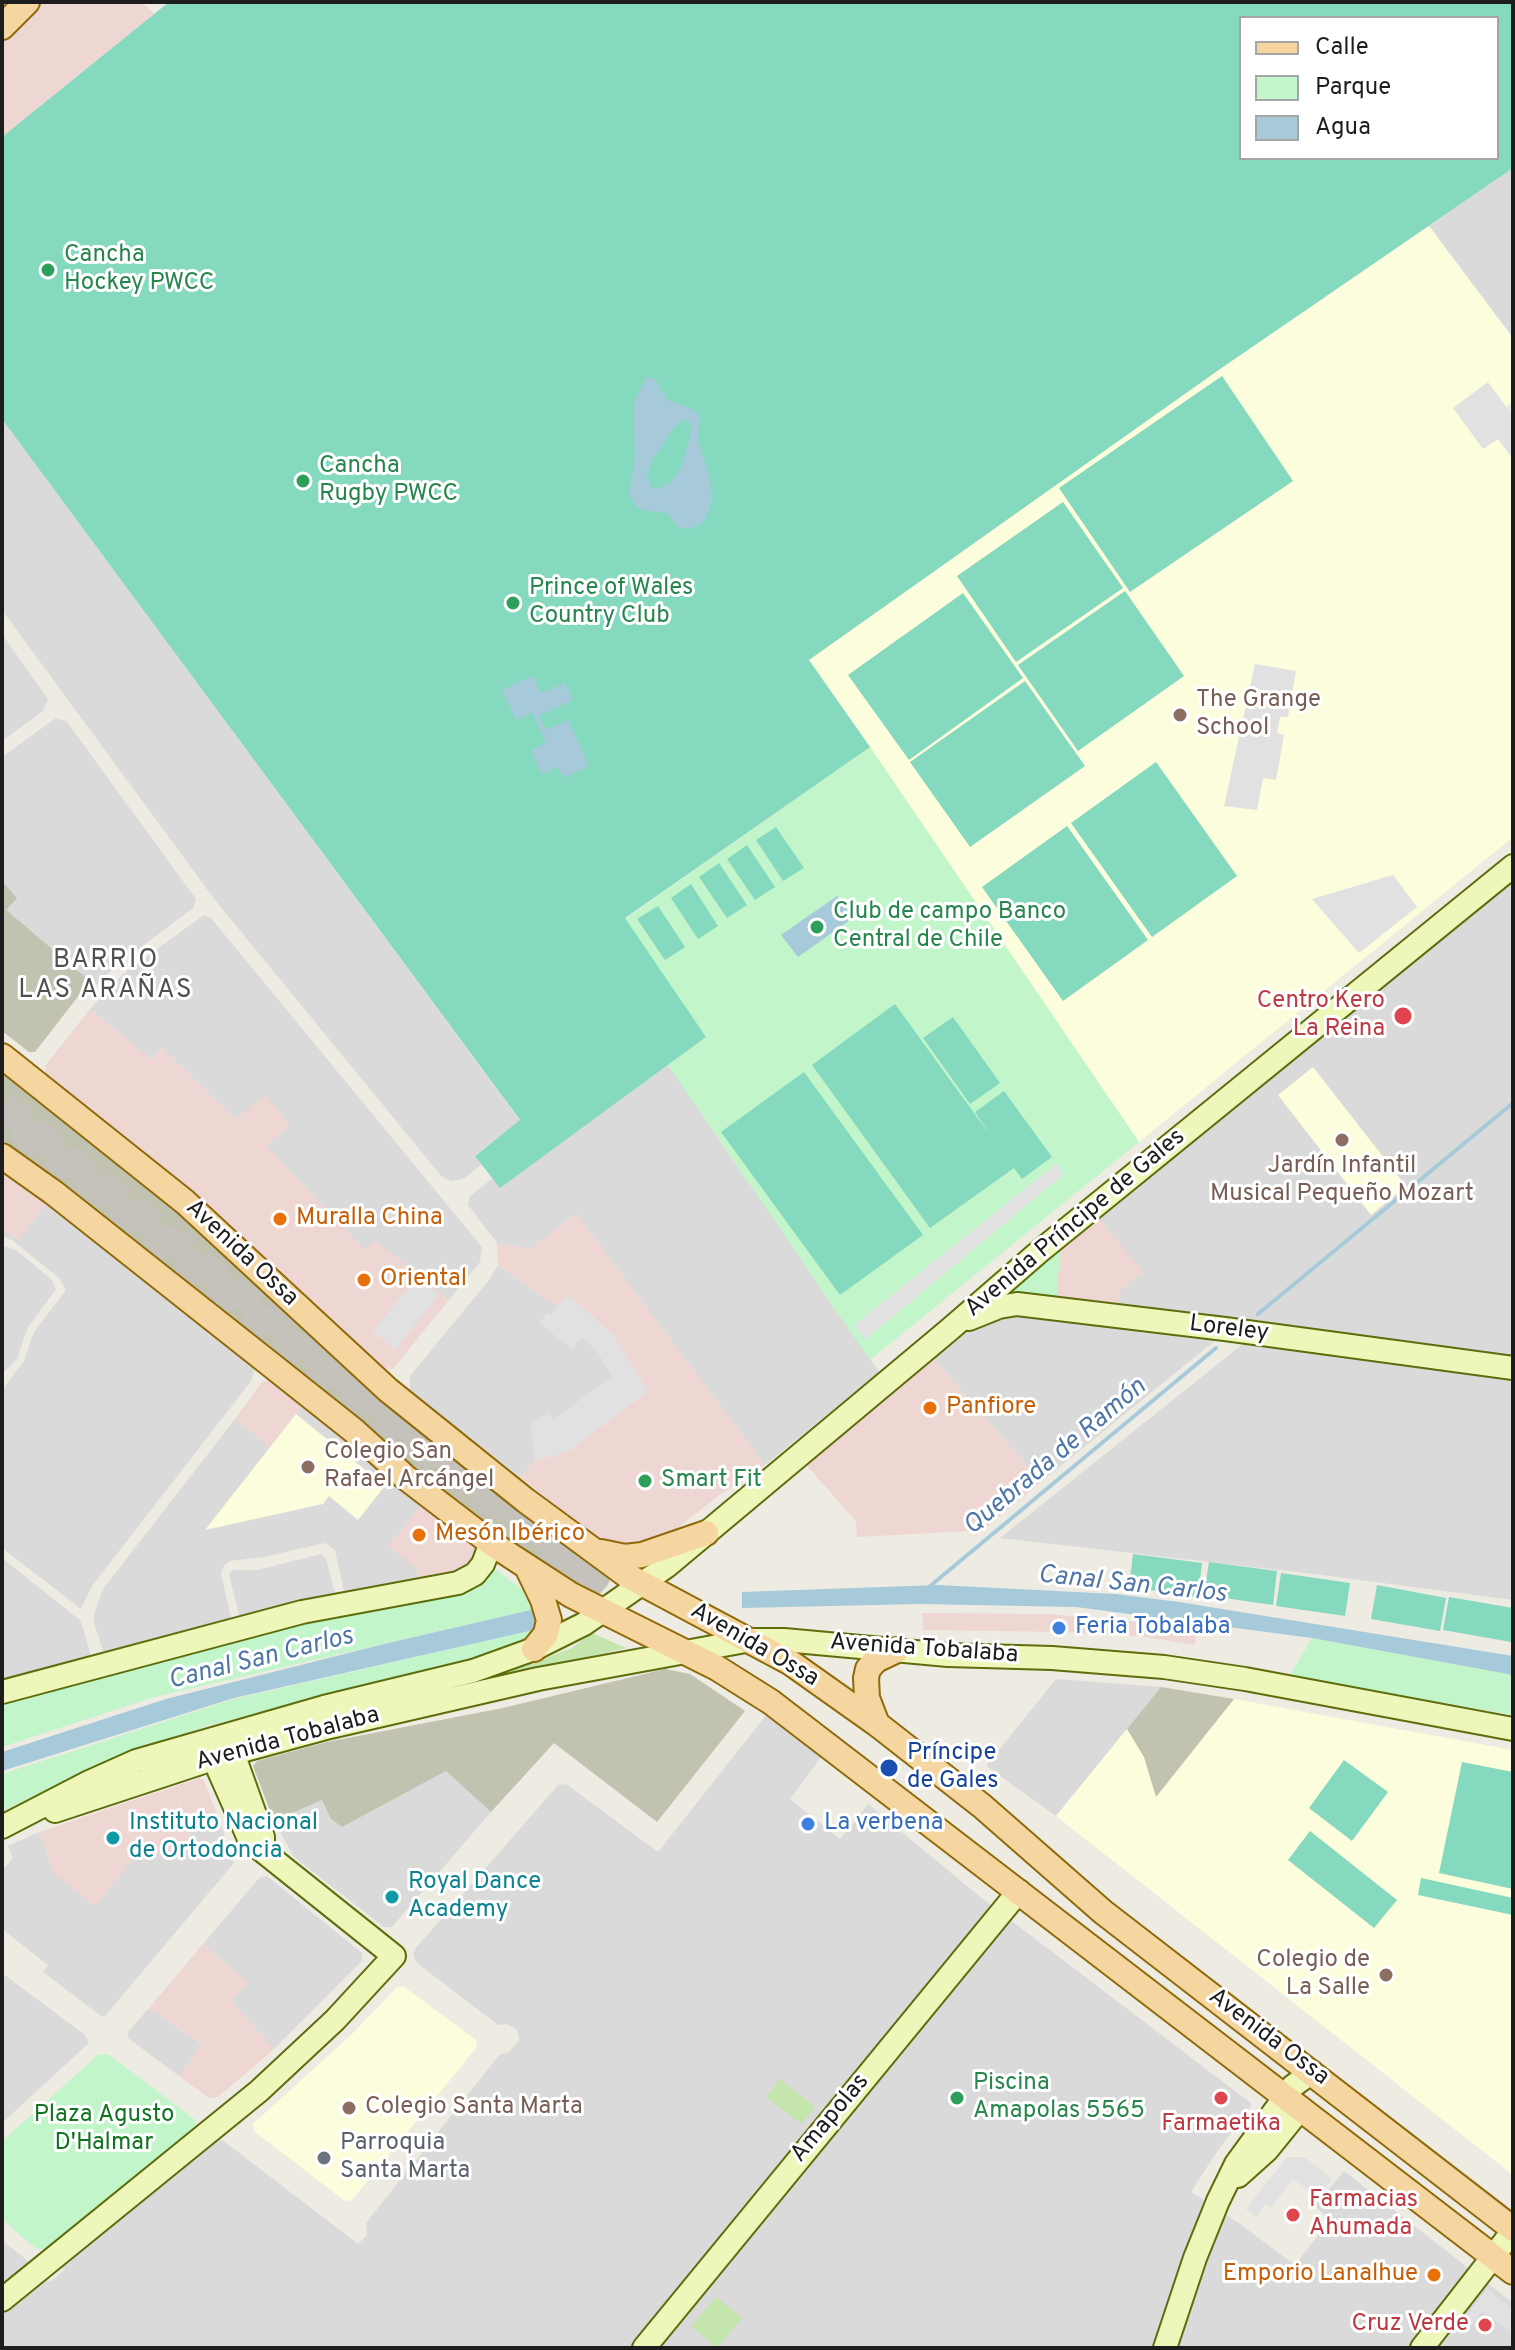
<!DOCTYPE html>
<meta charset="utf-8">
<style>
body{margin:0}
#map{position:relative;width:1515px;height:2350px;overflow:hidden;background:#eeebe3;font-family:Overpass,sans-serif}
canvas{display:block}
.frame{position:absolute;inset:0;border:4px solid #1d1d1d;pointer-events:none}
.legend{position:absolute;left:1239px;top:16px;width:260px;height:144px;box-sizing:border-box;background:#fff;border:2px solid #a5a5a5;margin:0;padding:10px 14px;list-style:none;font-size:24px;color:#1d1d1d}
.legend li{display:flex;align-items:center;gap:16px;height:40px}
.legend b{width:40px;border:2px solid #a5a5a5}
</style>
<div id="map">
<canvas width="1515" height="2350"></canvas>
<div class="frame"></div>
<ul class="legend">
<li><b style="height:10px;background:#f6d6a0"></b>Calle</li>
<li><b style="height:22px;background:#c2f6ca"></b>Parque</li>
<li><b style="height:22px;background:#a6cad9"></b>Agua</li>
</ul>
</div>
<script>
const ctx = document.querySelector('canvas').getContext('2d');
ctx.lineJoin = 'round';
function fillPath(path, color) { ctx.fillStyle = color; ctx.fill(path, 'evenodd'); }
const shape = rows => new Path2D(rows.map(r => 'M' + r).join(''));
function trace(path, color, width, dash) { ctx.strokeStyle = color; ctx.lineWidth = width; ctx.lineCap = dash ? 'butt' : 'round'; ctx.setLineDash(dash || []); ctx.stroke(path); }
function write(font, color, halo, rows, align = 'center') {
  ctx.font = font + ' Overpass,sans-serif'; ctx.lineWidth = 6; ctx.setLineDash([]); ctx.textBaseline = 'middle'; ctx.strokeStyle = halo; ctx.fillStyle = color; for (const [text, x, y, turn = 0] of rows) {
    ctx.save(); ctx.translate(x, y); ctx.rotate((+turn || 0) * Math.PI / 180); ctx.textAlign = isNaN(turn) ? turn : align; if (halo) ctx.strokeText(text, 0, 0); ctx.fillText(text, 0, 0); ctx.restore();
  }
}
const residential = shape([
 [1513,168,1513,338,1429,226],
 [2,419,520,1121,475,1155,482,1164,465,1178,452,1181,442,1177,215,900,2,610],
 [2,634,48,699,43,711,2,741],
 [56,718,67,722,196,899,193,908,116,966,95,986,5,910,2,881,2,757],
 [1513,881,1513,1600,1306,1573,1000,1538,1264,1327,1118,1307,1119,1292,1097,1216],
 [204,915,211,918,482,1247,480,1262,449,1300,376,1241,365,1251,265,1145,266,1096,236,1120,162,1048,151,1060,90,1009,124,973],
 [668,1065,879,1372,765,1465,576,1214,531,1249,497,1243,468,1205,470,1196,493,1178,500,1187],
 [48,1202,252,1365,254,1370,251,1381,92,1586,81,1609,2,1548,2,1390,24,1361,34,1332,66,1290,59,1278,12,1240,2,1236,2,1228,18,1240],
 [2,1246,16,1250,52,1280,56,1289,27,1329,17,1359,3,1373],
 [498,1265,556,1306,567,1294,614,1336,648,1391,535,1460,520,1477,410,1390,410,1376,489,1280],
 [1017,1315,1222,1335,1041,1482,933,1358,980,1320],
 [304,1404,422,1504,417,1569,419,1585,347,1595,344,1591,335,1550,325,1543,264,1557,230,1561,224,1566,221,1573,232,1622,108,1657,103,1651,94,1623,94,1614,103,1589,235,1419,270,1447],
 [321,1554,326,1558,335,1594,334,1597,240,1619,229,1575,232,1570,257,1570],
 [2,1558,81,1621,90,1652,90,1659,3,1681],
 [1056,1679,1161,1687,1056,1816,986,1766],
 [767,1714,822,1756,790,1799,840,1839,868,1804,979,1896,1252,2104,1216,2153,1191,2192,1236,2221,1295,2265,1330,2220,1315,2206,1344,2171,1513,2303,1513,2348,2,2348,2,2240,28,2261,29,2270,40,2280,51,2281,63,2271,64,2262,211,2140,221,2139,358,2244,367,2235,366,2223,500,2054,508,2053,519,2040,517,2030,507,2024,498,2025,417,1963,413,1955,415,1949,558,1785,566,1784,658,1852],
 [446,1771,491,1812,392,1927,384,1927,294,1857,274,1821,322,1800,331,1819,342,1827],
 [219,1819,234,1863,105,2016,101,2016,43,1972,48,1965,2,1929,2,1871,13,1858,8,1846,39,1832,54,1873,189,1847,190,1829],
 [267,1876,362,1953,362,1961,274,2049,230,2001,248,1983,203,1944,259,1878],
 [2,1973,85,2035,89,2043,2,2123],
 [149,2008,203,2045,179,2076,128,2038,128,2032]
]);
const commercial = shape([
 [42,2,142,2,154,14,2,137,2,43],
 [90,1009,151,1060,162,1048,235,1119,266,1095,290,1125,266,1146,365,1250,376,1241,449,1300,393,1369,382,1369,191,1195,46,1075,45,1066],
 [2,1173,48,1202,18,1240,2,1228],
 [576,1214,765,1465,750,1477,722,1493,676,1529,642,1545,622,1547,598,1539,520,1477,535,1460,567,1452,648,1391,614,1336,568,1294,556,1306,498,1265,497,1243,531,1249],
 [1097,1216,1143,1272,1119,1292,1118,1307,1056,1301,1061,1244],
 [933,1358,1041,1482,976,1536,971,1531,857,1537,856,1521,807,1466],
 [271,1379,304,1404,270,1448,235,1419,262,1382],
 [422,1504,475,1546,479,1551,473,1569,419,1585,417,1569,388,1546],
 [922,1613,1048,1614,1196,1627,1195,1645,1140,1636,1061,1632,923,1630],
 [200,1778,204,1781,219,1819,190,1829,189,1847,132,1860,95,1906,54,1873,39,1832],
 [203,1944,248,1983,231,2001,274,2049,218,2097,209,2098,179,2076,202,2044,149,2008]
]);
const education = shape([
 [1429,226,1513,338,1513,402,1506,407,1513,416,1513,837,1139,1142,808,660,1220,369],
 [1313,1067,1406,1186,1371,1215,1278,1095],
 [296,1414,385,1486,358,1520,329,1496,323,1504,205,1530],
 [1234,1699,1513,1750,1513,2175,1056,1816,1127,1729,1144,1757,1156,1796],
 [403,1986,476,2040,477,2047,352,2200,345,2201,254,2131,253,2124,352,2034,397,1987]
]);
const construction = shape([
 [2,881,17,898,6,910,90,981,35,1052,29,1052,2,1031],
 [2,1068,181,1213,385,1402,597,1569,582,1585,471,1517,408,1468,356,1419,2,1140],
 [665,1669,690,1674,745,1711,657,1822,554,1743,491,1812,446,1771,342,1827,331,1819,322,1800,274,1821,253,1766,257,1761,327,1742,503,1708],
 [1161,1687,1234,1699,1156,1797,1144,1757,1127,1729]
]);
const grass = shape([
 [592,1633,626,1648,497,1678,496,1674,512,1667,546,1658,572,1648],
 [780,2079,815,2107,801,2124,766,2097],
 [716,2297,742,2318,717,2348,691,2326]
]);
const park = shape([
 [870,747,1139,1142,870,1360,668,1065,706,1037,625,919],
 [1061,1244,1056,1301,993,1295],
 [490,1565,537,1601,544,1620,541,1633,530,1639,478,1656,210,1725,129,1752,2,1811,2,1774,234,1699,538,1629,534,1609,154,1697,2,1747,2,1699,342,1608,461,1587,477,1578],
 [1312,1638,1513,1675,1513,1715,1289,1677],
 [108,2054,195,2120,197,2131,49,2250,35,2248,2,2219,2,2141,98,2055]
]);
const pitch = shape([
 [169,2,1513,2,1513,168,1220,369,809,660,870,747,625,918,706,1037,500,1188,475,1156,520,1120,2,419,2,137],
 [1241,18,1497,18,1497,158,1241,158],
 [1222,376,1293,481,1130,592,1059,488],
 [1063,502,1123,588,1016,662,957,576],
 [1125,591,1184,676,1078,751,1018,665],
 [963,593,1023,678,909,760,848,675],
 [1025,681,1085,766,970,847,910,762],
 [1156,762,1237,876,1152,937,1071,823],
 [1067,826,1148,940,1063,1001,982,887],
 [776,827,804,868,783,881,756,840],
 [747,845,775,887,755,900,727,859],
 [719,863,747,905,727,918,699,877],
 [691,884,718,926,698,939,671,898],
 [658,906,685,947,665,960,637,919],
 [895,1004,990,1135,975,1112,1004,1091,1052,1157,1022,1179,1014,1168,930,1228,812,1065],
 [953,1017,1000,1083,970,1104,923,1038],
 [804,1072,923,1235,840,1295,721,1132],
 [1133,1554,1202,1563,1198,1597,1129,1587],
 [1209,1562,1277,1571,1273,1605,1204,1595],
 [1281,1573,1350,1583,1345,1616,1276,1606],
 [1377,1585,1446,1598,1440,1631,1371,1619],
 [1449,1597,1513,1608,1511,1642,1443,1630],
 [1344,1760,1388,1792,1352,1841,1309,1808],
 [1462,1762,1513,1772,1513,1889,1439,1873],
 [1310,1831,1397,1900,1374,1928,1288,1860],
 [1421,1878,1513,1898,1513,1915,1418,1895]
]);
const parking = shape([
 [1488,382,1513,416,1513,459,1498,439,1483,449,1453,408],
 [1255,664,1296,671,1288,717,1280,717,1277,733,1284,735,1276,780,1263,778,1257,810,1224,806],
 [1393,875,1417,907,1359,953,1312,899],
 [1056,1164,1064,1174,865,1340,854,1325],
 [417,1277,439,1295,395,1350,373,1331],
 [567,1295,614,1336,648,1391,567,1452,535,1460,530,1421,539,1419,548,1413,553,1419,612,1377,597,1351,582,1338,572,1349,539,1323,547,1313,551,1315],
 [1287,2157,1304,2157,1332,2179,1318,2198,1293,2179,1271,2208,1266,2204,1256,2217,1246,2209],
 [1487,2289,1513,2309,1513,2334,1482,2311,1467,2331,1460,2325]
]);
const water = shape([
 [646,378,654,378,668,400,696,411,700,418,698,441,710,478,712,502,705,520,697,526,686,529,678,527,667,513,642,510,635,505,629,494,635,457,633,404],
 [683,420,690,422,692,428,682,465,672,482,657,489,651,487,647,474,654,457,663,446,669,433],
 [533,676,541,693,565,683,573,700,539,716,546,730,568,720,589,766,563,778,558,767,542,775,531,750,546,743,532,713,516,720,502,690],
 [837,896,853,918,798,957,781,935],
 [938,1585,1116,1594,1179,1602,1513,1656,1513,1675,1312,1638,1076,1607,921,1604,742,1608,742,1592],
 [535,1609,538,1629,234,1698,2,1771,2,1752,166,1699,384,1644]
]);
const stream = shape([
 [1258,1314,1513,1103],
 [929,1587,1216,1348]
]);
const highwayTunnel = shape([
 [2,1105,596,1577,591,1583,2,1114]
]);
const secondary = shape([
 [969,1319,999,1307,1017,1304,1225,1329,1513,1368],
 [2,1692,302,1612,458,1583,475,1574,483,1564,491,1543],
 [233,1753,263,1837,263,1850],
 [55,1811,216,1758,330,1727,538,1679,751,1640,784,1640,948,1655,1052,1658,1164,1667,1245,1679,1513,1729],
 [2,1827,89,1782,136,1761,324,1707,473,1671,534,1649,584,1624,667,1566,949,1330,1040,1251,1513,866],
 [1238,2176,1267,2150,1301,2108],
 [2,2300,259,2091,335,2020,394,1956,250,1841,219,1771,216,1758,217,1745],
 [644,2348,1019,1891],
 [1165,2348,1195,2258,1218,2201,1236,2164,1293,2086,1312,2072],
 [1422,2348,1513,2231]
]);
const primary = shape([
 [2,27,27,2],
 [2,1056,185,1202,388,1390,525,1500,628,1576,791,1663,877,1724,982,1806,1103,1912,1513,2229],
 [2,1156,54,1193,270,1364,353,1430,405,1477,491,1543,571,1595,717,1668,771,1702,1513,2272],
 [601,1552,625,1557,642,1555,706,1533],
 [529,1571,543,1600,549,1620,546,1634,534,1649],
 [877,1724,867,1698,866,1678,868,1669,876,1660,897,1650]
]);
const markers = [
 [48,270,8,"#2e9e5b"],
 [303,481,8,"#2e9e5b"],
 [513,603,8,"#2e9e5b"],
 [1180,715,8,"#8d6e63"],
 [817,927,8,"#2e9e5b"],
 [1403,1016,10,"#e0444e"],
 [1342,1140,8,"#8d6e63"],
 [280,1219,8,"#e8710a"],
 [364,1280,8,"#e8710a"],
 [930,1408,8,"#e8710a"],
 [308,1467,8,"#8d6e63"],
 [645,1481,8,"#2e9e5b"],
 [419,1535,8,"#e8710a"],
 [1059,1628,8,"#3f7fe0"],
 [889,1768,10,"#1a4fb4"],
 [808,1824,8,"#3f7fe0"],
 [113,1838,8,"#0f9aa8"],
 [392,1897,8,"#0f9aa8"],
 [1386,1975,8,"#8d6e63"],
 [957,2098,8,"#2e9e5b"],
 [1221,2098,8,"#e0444e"],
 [349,2108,8,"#8d6e63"],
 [324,2158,8,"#6b7280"],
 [1293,2215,8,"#e0444e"],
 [1434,2275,8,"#e8710a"],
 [1485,2325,8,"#e0444e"]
];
const leisureNames = [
 ["Cancha",64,256],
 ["Hockey PWCC",64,284],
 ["Cancha",319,467],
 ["Rugby PWCC",319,495],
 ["Prince of Wales",529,589],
 ["Country Club",529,617],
 ["Club de campo Banco",833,913],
 ["Central de Chile",833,941],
 ["Smart Fit",661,1481],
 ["Piscina",973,2084],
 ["Amapolas 5565",973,2112]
];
const educationNames = [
 ["The Grange",1196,701],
 ["School",1196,729],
 ["Jardín Infantil",1342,1167,"center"],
 ["Musical Pequeño Mozart",1342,1195,"center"],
 ["Colegio San",324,1453],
 ["Rafael Arcángel",324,1481],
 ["Colegio de",1370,1961,"right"],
 ["La Salle",1370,1989,"right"],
 ["Colegio Santa Marta",365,2108]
];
const healthNames = [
 ["Centro Kero",1385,1002],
 ["La Reina",1385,1030],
 ["Farmaetika",1221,2125,"center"],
 ["Farmacias",1309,2201,"left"],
 ["Ahumada",1309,2229,"left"],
 ["Cruz Verde",1469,2325]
];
const foodNames = [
 ["Muralla China",296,1219],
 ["Oriental",380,1280],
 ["Panfiore",946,1408],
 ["Mesón Ibérico",435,1535],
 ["Emporio Lanalhue",1418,2275,"right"]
];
const streetNames = [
 ["Avenida Príncipe de Gales",1076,1224,-40],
 ["Avenida Ossa",241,1254,43],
 ["Loreley",1229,1330,7],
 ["Avenida Ossa",754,1646,30],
 ["Avenida Tobalaba",924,1650,4],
 ["Avenida Tobalaba",288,1740,-15],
 ["Avenida Ossa",1268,2038,37],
 ["Amapolas",831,2119,-50]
];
const shopNames = [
 ["Feria Tobalaba",1075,1628],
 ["La verbena",824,1824]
];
const transitNames = [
 ["Príncipe",907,1754],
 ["de Gales",907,1782]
];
const cultureNames = [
 ["Instituto Nacional",129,1824],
 ["de Ortodoncia",129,1852],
 ["Royal Dance",408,1883],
 ["Academy",408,1911]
];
const parkNames = [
 ["Plaza Agusto",104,2116],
 ["D'Halmar",104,2144]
];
const worshipNames = [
 ["Parroquia",340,2144],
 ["Santa Marta",340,2172]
];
const neighbourhoodNames = [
 ["BARRIO",106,962],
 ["LAS ARAÑAS",106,992]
];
const waterNames = [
 ["Quebrada de Ramón",1056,1458,-40],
 ["Canal San Carlos",1132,1586,6],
 ["Canal San Carlos",261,1660,-14]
];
fillPath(residential, '#dbdada');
fillPath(commercial, '#eed6d3');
fillPath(education, '#fbfddd');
fillPath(construction, '#c1c2af');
fillPath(grass, '#c4e5ac');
fillPath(park, '#c2f6ca');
fillPath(pitch, '#85d9be');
fillPath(parking, '#e1e1e1');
fillPath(water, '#a6cad9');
trace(stream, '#a6cad9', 4);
trace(highwayTunnel, '#c4c2bb', 28, [28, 14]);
trace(secondary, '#5d6d0b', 26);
trace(primary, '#8e6a08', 28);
trace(secondary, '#eff6ba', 22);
trace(primary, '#f6d6a0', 24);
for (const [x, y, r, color] of markers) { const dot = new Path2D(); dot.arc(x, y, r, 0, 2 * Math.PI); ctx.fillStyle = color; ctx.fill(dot); trace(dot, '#fff', 3); }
write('24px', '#27864d', '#fff', leisureNames, 'left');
write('24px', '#785e54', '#fff', educationNames, 'left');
write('24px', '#be3a42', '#fff', healthNames, 'right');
write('24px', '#c56008', '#fff', foodNames, 'left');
write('24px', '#1d1d1d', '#fff', streetNames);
write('24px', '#366cbe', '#fff', shopNames, 'left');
write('24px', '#164399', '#fff', transitNames, 'left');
write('24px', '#0d838f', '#fff', cultureNames, 'left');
write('24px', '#117520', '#fff', parkNames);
write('24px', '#5b616d', '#fff', worshipNames, 'left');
ctx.letterSpacing = '2px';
write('26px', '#505050', '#fff', neighbourhoodNames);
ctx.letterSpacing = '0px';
write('italic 26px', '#4f76a7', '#fff', waterNames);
</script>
